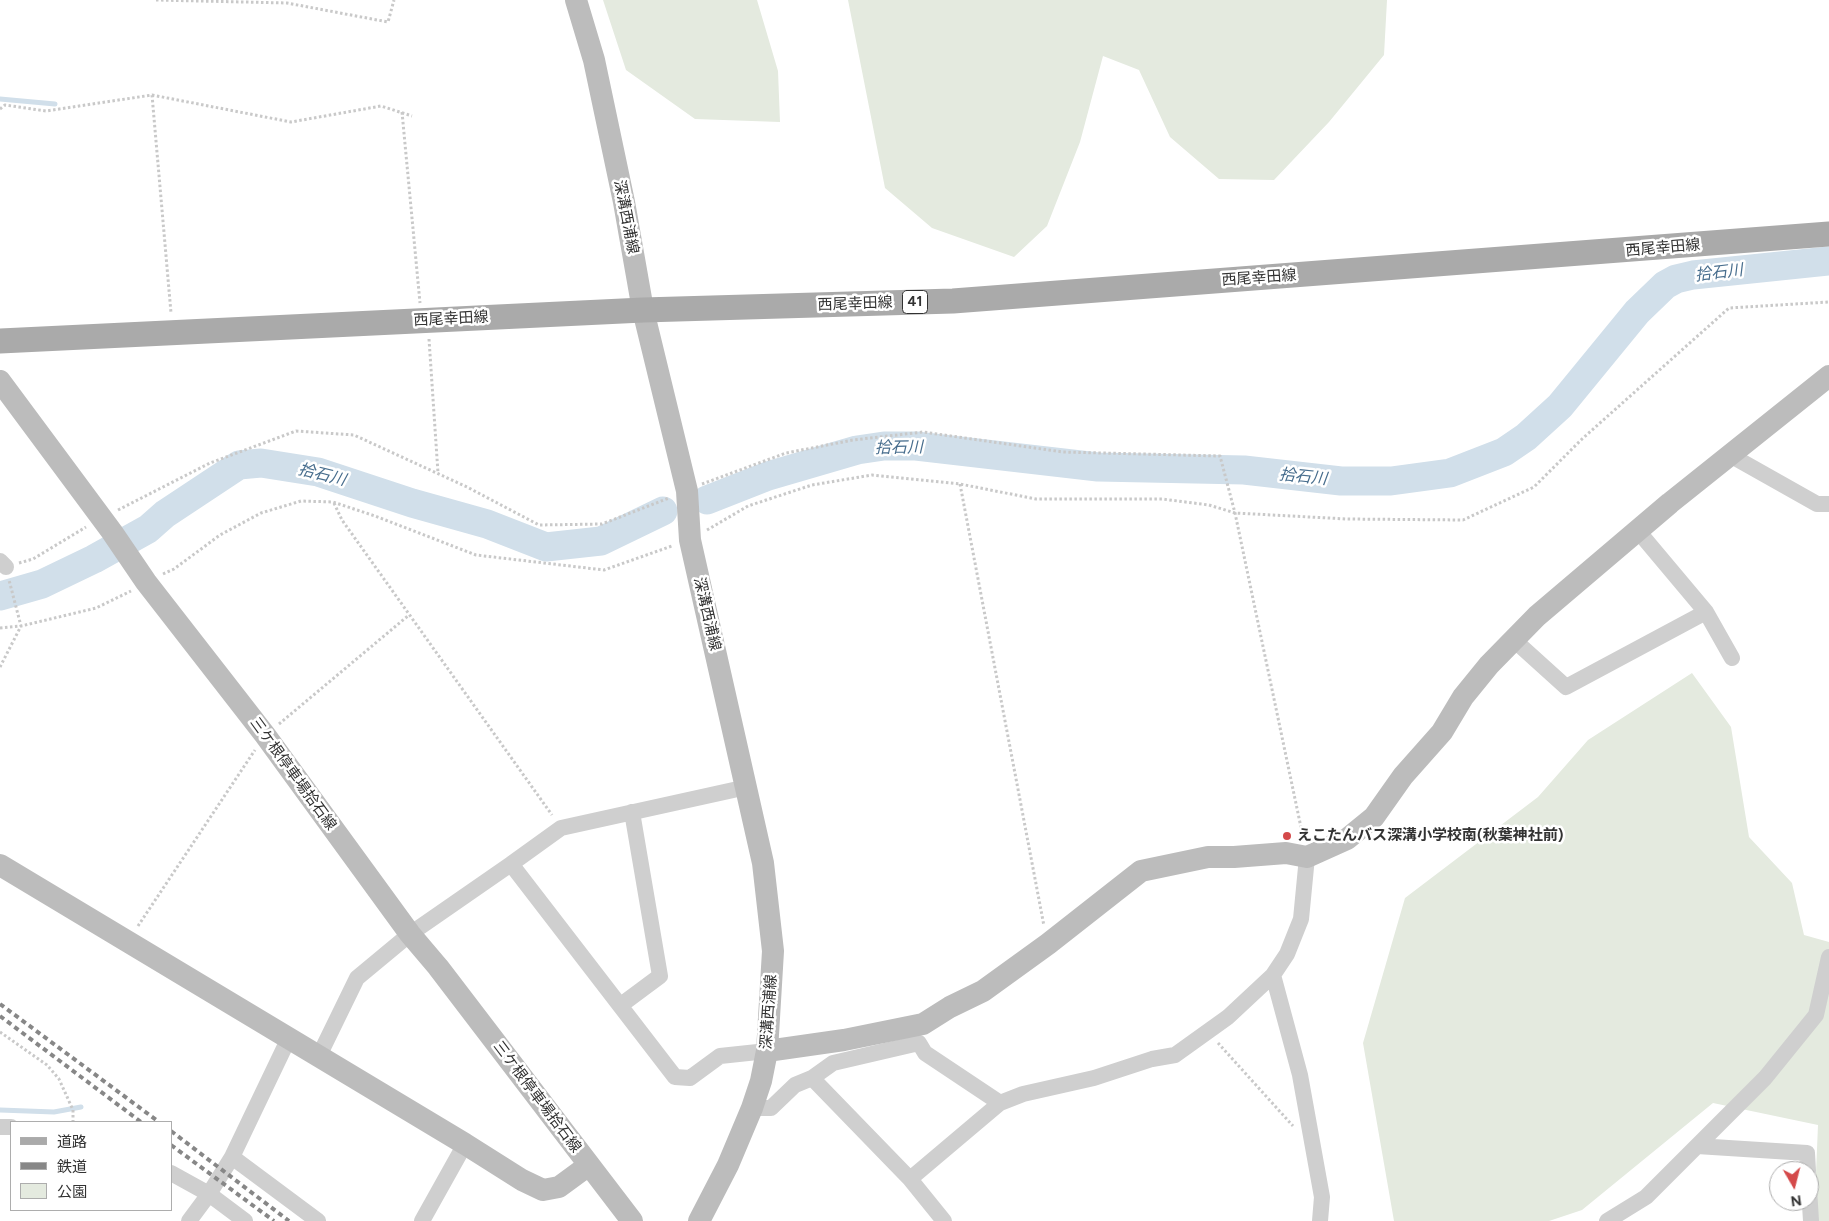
<!DOCTYPE html>
<meta charset="utf-8">
<style>
body{margin:0}
#map{position:relative;width:1829px;height:1221px;overflow:hidden;background:#fff;font-family:Figtree,"Noto Sans JP",sans-serif}
canvas{display:block}
.legend{position:absolute;left:10px;top:1121px;width:162px;height:90px;box-sizing:border-box;background:#fff;border:1px solid #adadad;margin:0;padding:6px 9px;list-style:none;font-size:15px;color:#323232}
.legend li{display:flex;align-items:center;gap:10px;height:25px}
.legend b{width:25px;border:1px solid #adadad}
.north{position:absolute;left:1769px;top:1161px;width:50px;height:50px;box-sizing:border-box;background:#fff;border:1px solid #adadad;border-radius:50%;rotate:172deg;font-size:14px;font-weight:700;line-height:20px;text-align:center;color:#323232}
.north::after{content:'';display:block;margin:auto;width:18px;height:22px;background:#d4494a;clip-path:polygon(50% 0,100% 100%,50% 72%,0 100%)}
</style>
<div id="map">
<canvas width="1829" height="1221"></canvas>
<ul class="legend">
<li><b style="height:6px;background:#aaa"></b>道路</li>
<li><b style="height:6px;background:#878787"></b>鉄道</li>
<li><b style="height:14px;background:#e4eadf"></b>公園</li>
</ul>
<div class="north">N</div>
</div>
<script>
const ctx = document.querySelector('canvas').getContext('2d');
ctx.lineJoin = 'round';
function fillPath(path, color) { ctx.fillStyle = color; ctx.fill(path, 'evenodd'); }
const shape = rows => new Path2D(rows.map(r => 'M' + r).join(''));
function trace(path, color, width, dash) { ctx.strokeStyle = color; ctx.lineWidth = width; ctx.lineCap = dash ? 'butt' : 'round'; ctx.setLineDash(dash || []); ctx.stroke(path); }
function write(font, color, halo, rows, align = 'center') {
  ctx.font = font + ' Figtree,"Noto Sans JP",sans-serif'; ctx.lineWidth = 5; ctx.setLineDash([]); ctx.textBaseline = 'middle'; ctx.strokeStyle = halo; ctx.fillStyle = color; for (const [text, x, y, turn = 0] of rows) {
    ctx.save(); ctx.translate(x, y); ctx.rotate((+turn || 0) * Math.PI / 180); ctx.textAlign = isNaN(turn) ? turn : align; if (halo) ctx.strokeText(text, 0, 0); ctx.fillText(text, 0, 0); ctx.restore();
  }
}
const green = shape([
 [603,0,757,0,778,71,780,122,695,119,626,70],
 [848,0,1387,0,1384,55,1329,122,1274,180,1219,179,1170,137,1139,70,1103,56,1080,142,1047,226,1014,257,932,228,885,188],
 [1692,673,1731,727,1749,837,1792,883,1804,935,1829,942,1829,1221,1814,1221,1818,1125,1713,1103,1582,1210,1549,1221,1394,1221,1363,1043,1405,898,1538,797,1588,740]
]);
const stream = shape([
 [0,99,55,104],
 [0,1110,54,1112,81,1107]
]);
const river = shape([
 [707,500,768,476,857,450,884,446,916,446,1098,467,1244,470,1341,481,1391,481,1450,473,1504,452,1526,437,1560,406,1637,312,1665,285,1676,279,1693,275,1829,261],
 [0,596,42,584,94,559,148,529,165,514,239,465,261,463,318,472,412,503,487,524,546,547,601,541,663,511]
]);
const path = shape([
 [156,0,287,3,388,22,394,0],
 [152,95,171,313],
 [0,109,5,105,46,111,152,95,291,122,381,106,412,116],
 [402,112,420,303],
 [429,339,438,473],
 [702,484,786,453,853,440,923,432,1063,452,1220,456,1235,513,1303,837],
 [960,484,1044,926],
 [334,503,342,520,552,815],
 [118,510,210,463,296,431,354,435,467,487,539,525,602,524,669,498],
 [707,530,748,506,812,485,872,475,960,484,1036,499,1162,499,1209,505,1235,513,1347,519,1463,520,1534,487,1582,439,1729,308,1829,302],
 [19,563,33,559,86,527],
 [163,574,174,569,220,535,261,513,301,501,333,502,375,516,476,555,604,570,672,546],
 [0,628,21,626,96,608,131,591],
 [0,667,21,626,9,580],
 [279,724,409,615],
 [138,926,255,750],
 [0,1032,47,1065,59,1079,73,1110,73,1122],
 [1218,1043,1293,1126]
]);
const street = shape([
 [1730,455,1817,504,1829,504],
 [1638,531,1706,612,1732,658],
 [0,561,6,567],
 [1514,640,1566,687,1706,612],
 [511,864,561,828,747,787],
 [1273,975,1300,1075,1322,1197,1320,1221],
 [621,1005,660,976,632,812],
 [318,1058,357,978,410,934,511,864,675,1077,690,1078,720,1056,767,1051],
 [812,1078,910,1179],
 [752,1108,771,1108,795,1085,812,1078,833,1063,919,1043,925,1053,1000,1103],
 [0,1127,11,1127],
 [1697,1146,1807,1153,1808,1171],
 [232,1157,318,1221],
 [171,1173,209,1194,245,1221],
 [1809,1188,1811,1221],
 [189,1221,209,1194,232,1157,288,1040],
 [422,1221,465,1144],
 [944,1221,910,1179,1000,1103,1023,1094,1094,1078,1152,1059,1175,1055,1228,1017,1273,975,1287,954,1301,919,1307,857],
 [1607,1221,1646,1197,1765,1078,1816,1015,1829,957]
]);
const secondary = shape([
 [576,0,594,60,624,202,643,310,687,491,690,540,763,863,773,951,767,1051,761,1081,752,1108,728,1165,699,1221],
 [0,381,112,532,146,582,265,735,410,934,438,967,632,1221],
 [0,865,465,1144,522,1180,543,1190,559,1187,589,1165],
 [767,1051,844,1040,923,1024,950,1007,983,991,1048,944,1141,871,1208,857,1234,857,1286,853,1307,857,1347,839,1374,817,1403,776,1442,732,1463,697,1489,665,1537,616,1670,503,1829,376]
]);
const primary = shape([
 [0,341,643,310,953,301,1829,234]
]);
const rail = shape([
 [0,1004,159,1122],
 [0,1016,141,1122],
 [171,1131,289,1221],
 [171,1145,274,1221]
]);
const markers = [
 [1287,836,5,"#d4494a"]
];
const shields = [
 [915,302,25]
];
const shieldNames = [
 ["41",915,302]
];
const streetNames = [
 ["深溝西浦線",626,217,79],
 ["西尾幸田線",1663,248,-5],
 ["西尾幸田線",1259,278,-4],
 ["西尾幸田線",855,304,-2],
 ["西尾幸田線",451,319,-3],
 ["深溝西浦線",707,614,77],
 ["三ケ根停車場拾石線",293,774,54],
 ["深溝西浦線",769,1012,-86],
 ["三ケ根停車場拾石線",537,1097,53]
];
const poiNames = [
 ["えこたんバス深溝小学校南(秋葉神社前)",1297,836]
];
const waterNames = [
 ["拾石川",1719,273,-7],
 ["拾石川",899,448,-1],
 ["拾石川",322,475,14],
 ["拾石川",1303,477,6]
];
fillPath(green, '#e4eadf');
trace(stream, '#d1dfea', 5);
trace(river, '#d1dfea', 29);
trace(path, '#c9c9c9', 3, [2.5, 2.5]);
trace(street, '#cfcfcf', 16);
trace(secondary, '#bcbcbc', 22);
trace(primary, '#aaa', 25);
trace(rail, '#878787', 4, [5, 4]);
for (const [x, y, r, color] of markers) { const dot = new Path2D(); dot.arc(x, y, r, 0, 2 * Math.PI); ctx.fillStyle = color; ctx.fill(dot); trace(dot, '#fff', 2); }
for (const [x, y, w] of shields) { const box = new Path2D(); box.roundRect(x - w / 2, y - 11.5, w, 23, 4); ctx.fillStyle = '#fff'; ctx.fill(box); trace(box, '#323232', 1); }
write('bold 14px', '#323232', null, shieldNames);
write('15px', '#323232', '#fff', streetNames);
write('bold 15px', '#323232', '#fff', poiNames, 'left');
write('italic 16px', '#476d8d', '#fff', waterNames);
</script>
